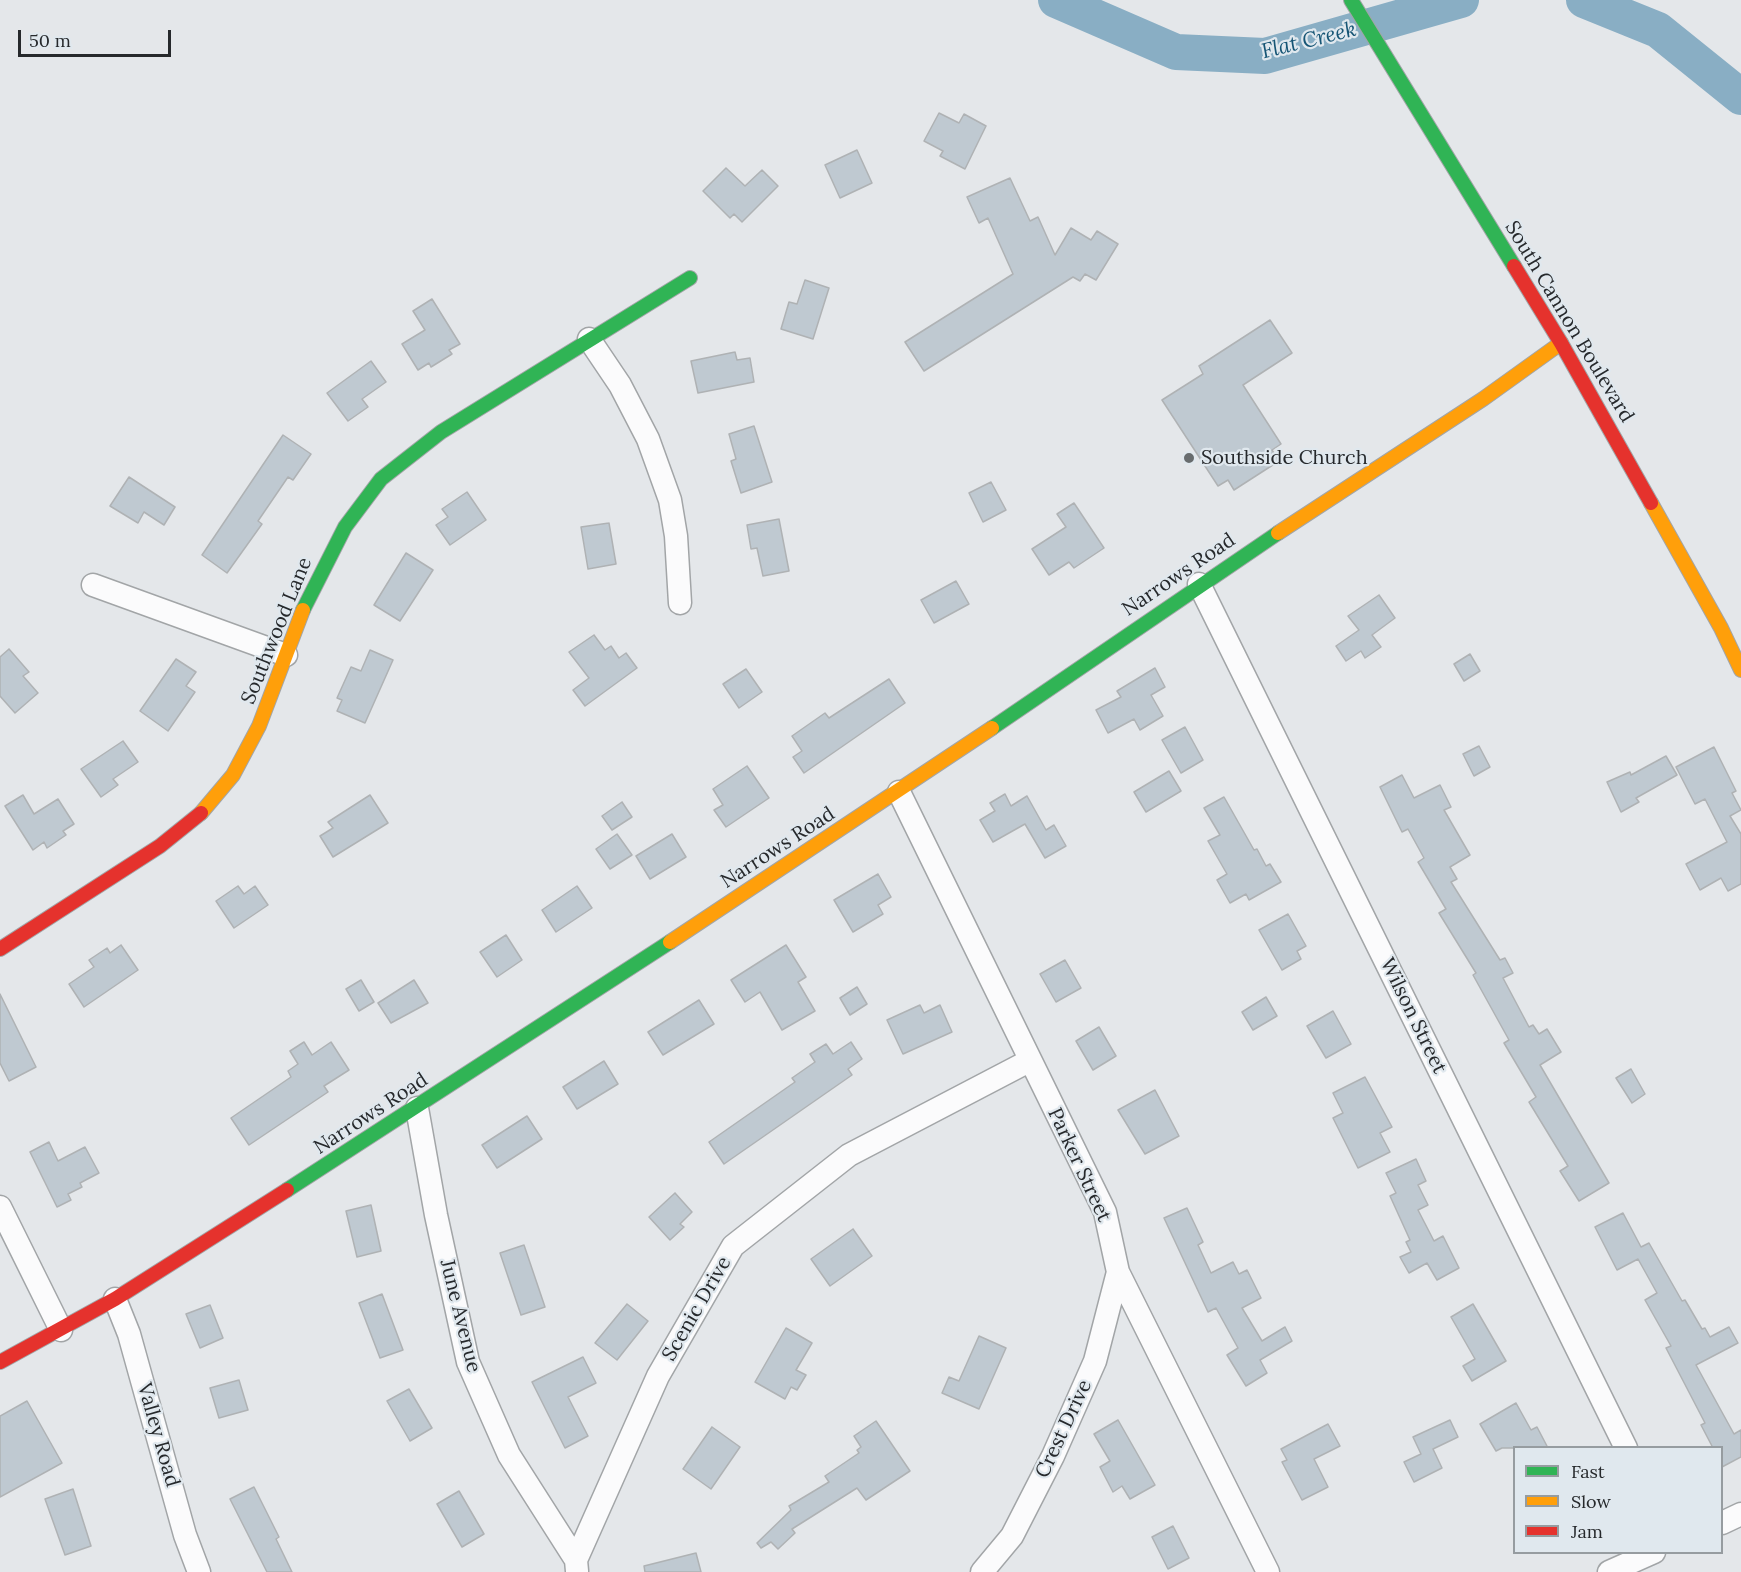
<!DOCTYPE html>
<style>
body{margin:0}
#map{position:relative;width:1741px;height:1572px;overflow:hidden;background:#e4e7ea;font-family:Lora,serif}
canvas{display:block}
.legend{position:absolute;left:1513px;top:1446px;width:210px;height:108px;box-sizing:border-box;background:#e0e8ee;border:2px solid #969ca0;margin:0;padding:8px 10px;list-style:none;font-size:18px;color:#26292c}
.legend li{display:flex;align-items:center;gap:12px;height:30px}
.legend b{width:30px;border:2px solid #969ca0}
.scale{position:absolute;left:18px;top:30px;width:153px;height:27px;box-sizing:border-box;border:3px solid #26292c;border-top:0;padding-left:8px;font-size:18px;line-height:21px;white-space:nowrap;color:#26292c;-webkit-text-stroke:4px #e0e8ee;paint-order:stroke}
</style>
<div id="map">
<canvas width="1741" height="1572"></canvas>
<ul class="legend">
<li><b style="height:8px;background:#30b455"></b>Fast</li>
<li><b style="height:8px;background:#ff9f0a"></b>Slow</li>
<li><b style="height:8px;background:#e5322d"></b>Jam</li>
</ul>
<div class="scale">50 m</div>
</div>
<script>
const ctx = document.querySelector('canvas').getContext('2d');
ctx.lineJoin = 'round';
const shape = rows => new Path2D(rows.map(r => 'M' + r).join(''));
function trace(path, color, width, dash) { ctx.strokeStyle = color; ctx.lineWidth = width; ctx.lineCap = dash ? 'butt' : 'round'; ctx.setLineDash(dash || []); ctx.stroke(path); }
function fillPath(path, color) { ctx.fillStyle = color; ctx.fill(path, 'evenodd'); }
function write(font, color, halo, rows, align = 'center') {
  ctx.font = font + ' Lora,serif'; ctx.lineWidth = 4.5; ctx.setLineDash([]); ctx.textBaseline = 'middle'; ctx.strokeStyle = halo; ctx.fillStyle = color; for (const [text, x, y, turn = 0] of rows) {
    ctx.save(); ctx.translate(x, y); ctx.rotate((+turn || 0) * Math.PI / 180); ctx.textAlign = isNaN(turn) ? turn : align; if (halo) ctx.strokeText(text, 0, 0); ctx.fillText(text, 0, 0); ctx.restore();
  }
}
const river = shape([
 [1056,0,1176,52,1265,56,1461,0],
 [1584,0,1658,30,1741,97]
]);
const building = shape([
 [939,113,959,123,964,114,986,126,965,169,940,156,943,151,924,141,939,113],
 [857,150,872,183,840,198,825,165,857,150],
 [726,168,745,186,762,170,778,186,742,222,734,214,730,218,703,191,726,168],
 [1010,178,1030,221,1038,217,1055,255,1071,228,1091,240,1097,231,1118,244,1096,280,1085,274,1080,281,1073,277,924,371,905,342,1013,274,988,218,979,223,967,197,1010,178],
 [805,280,829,288,813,339,781,329,789,302,797,304,805,280],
 [432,299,460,344,449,350,452,354,431,367,429,363,418,370,402,344,425,330,413,311,432,299],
 [1270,320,1292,353,1243,385,1281,444,1272,450,1279,461,1234,490,1228,480,1218,486,1162,400,1203,374,1199,366,1270,320],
 [735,352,737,360,750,358,754,382,698,393,691,361,735,352],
 [371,361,386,382,362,399,368,407,348,421,327,393,371,361],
 [754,426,772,482,741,493,731,461,736,459,729,434,754,426],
 [283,435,311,454,293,480,288,477,258,521,262,524,227,573,202,555,283,435],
 [129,477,175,507,164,525,144,512,138,523,110,506,129,477],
 [991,482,1006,510,983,522,969,493,991,482],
 [467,492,486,520,450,545,436,525,448,517,442,509,467,492],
 [1074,503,1104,548,1074,568,1069,562,1049,575,1032,549,1066,527,1057,514,1074,503],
 [779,519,789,571,763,576,757,548,751,549,747,525,779,519],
 [609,523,616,564,588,569,581,527,609,523],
 [406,553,433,570,400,621,374,605,406,553],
 [956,581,969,604,934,623,921,600,956,581],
 [1379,595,1395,618,1372,635,1381,647,1365,658,1361,651,1346,661,1336,646,1359,630,1348,616,1379,595],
 [594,635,605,650,611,646,619,658,626,653,637,668,585,706,573,690,589,678,569,652,594,635],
 [9,649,29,672,23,676,38,693,15,713,0,696,0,657,9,649],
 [370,650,393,660,365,723,337,711,342,700,337,698,351,667,361,671,370,650],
 [1470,654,1480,671,1464,681,1454,664,1470,654],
 [176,659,196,672,186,686,195,692,168,731,140,711,176,659],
 [1155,668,1165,687,1151,695,1163,716,1140,730,1134,719,1108,733,1096,710,1121,697,1117,691,1155,668],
 [746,669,762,692,739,708,723,684,746,669],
 [889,679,905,703,804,773,793,757,802,751,792,736,825,713,829,718,889,679],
 [1185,727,1203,760,1181,773,1162,740,1185,727],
 [123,741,138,762,113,779,118,785,101,797,81,769,123,741],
 [1479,746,1490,767,1474,776,1463,754,1479,746],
 [1714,747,1736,791,1732,793,1741,810,1730,816,1741,834,1741,884,1728,891,1721,878,1700,890,1686,864,1727,842,1705,799,1695,804,1676,767,1714,747],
 [1666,756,1677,775,1636,798,1639,802,1621,812,1607,782,1630,772,1631,775,1666,756],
 [747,766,769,798,726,827,714,810,723,805,713,789,747,766],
 [1169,771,1181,791,1146,812,1134,792,1169,771],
 [1402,775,1414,798,1440,785,1451,807,1444,810,1470,855,1450,867,1457,879,1451,882,1500,960,1505,958,1513,973,1503,978,1529,1027,1533,1025,1539,1034,1547,1029,1561,1052,1540,1065,1609,1183,1579,1201,1560,1171,1568,1166,1529,1102,1536,1097,1504,1043,1509,1040,1473,975,1476,973,1439,913,1446,909,1418,862,1424,858,1408,829,1402,832,1380,787,1402,775],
 [1005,794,1011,806,1027,796,1046,830,1054,825,1066,846,1045,858,1025,824,993,842,980,820,995,811,990,803,1005,794],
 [23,795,34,814,58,799,74,824,63,831,66,835,47,848,44,842,33,850,5,806,23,795],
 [370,795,388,823,333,857,320,836,333,828,328,822,370,795],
 [1224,797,1254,850,1257,849,1266,866,1270,864,1281,882,1249,900,1246,894,1230,903,1217,880,1227,874,1208,841,1220,835,1204,808,1224,797],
 [622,802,632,817,612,830,602,816,622,802],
 [617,834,632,855,610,869,596,849,617,834],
 [672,834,686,857,650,879,636,856,672,834],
 [878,874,891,897,878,905,883,914,853,932,834,900,878,874],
 [238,886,244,894,255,886,268,905,234,928,216,901,238,886],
 [577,886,592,908,556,932,542,910,577,886],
 [1288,914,1306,946,1297,951,1301,959,1282,970,1259,930,1288,914],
 [506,935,522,960,497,977,480,952,506,935],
 [121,945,138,970,84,1007,69,984,94,967,89,960,107,948,110,953,121,945],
 [786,945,806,977,798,982,815,1011,782,1030,760,992,745,1002,731,980,786,945],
 [1065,960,1081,988,1056,1002,1040,974,1065,960],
 [361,980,374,1002,359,1011,346,989,361,980],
 [414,980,428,1003,391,1023,378,1003,414,980],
 [857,987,867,1004,850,1015,840,998,857,987],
 [0,994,36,1067,9,1081,0,1063,0,994],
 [1266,997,1277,1016,1253,1030,1242,1012,1266,997],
 [699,1000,714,1024,663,1055,648,1032,699,1000],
 [920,1005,924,1013,940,1005,952,1032,903,1054,887,1020,920,1005],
 [1333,1011,1351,1044,1326,1058,1307,1026,1333,1011],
 [1099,1027,1116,1056,1093,1070,1076,1041,1099,1027],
 [304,1042,312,1055,331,1042,349,1070,324,1086,328,1092,249,1145,231,1118,291,1077,288,1071,298,1064,290,1051,304,1042],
 [851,1042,862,1059,848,1069,852,1075,724,1164,709,1142,795,1082,792,1078,815,1062,810,1054,826,1044,833,1054,851,1042],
 [604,1061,618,1084,577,1109,563,1087,604,1061],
 [1631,1069,1645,1094,1632,1103,1616,1078,1631,1069],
 [1365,1077,1392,1127,1380,1133,1390,1152,1358,1168,1333,1118,1343,1113,1333,1093,1365,1077],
 [1155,1090,1179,1136,1145,1154,1118,1110,1155,1090],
 [527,1116,542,1139,497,1168,482,1145,527,1116],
 [49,1142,58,1161,85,1147,99,1173,80,1183,82,1187,68,1194,71,1200,57,1207,30,1152,49,1142],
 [1416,1159,1426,1181,1418,1185,1428,1205,1418,1210,1434,1241,1443,1236,1459,1268,1437,1280,1427,1263,1409,1273,1400,1257,1411,1252,1406,1242,1410,1240,1390,1196,1396,1193,1386,1173,1416,1159],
 [675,1193,692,1212,680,1224,684,1227,670,1240,649,1217,675,1193],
 [371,1205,381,1251,357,1257,346,1211,371,1205],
 [1187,1208,1203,1242,1198,1245,1211,1273,1233,1262,1239,1274,1247,1270,1261,1298,1242,1308,1262,1341,1285,1327,1292,1341,1260,1360,1267,1373,1246,1386,1227,1355,1238,1348,1216,1308,1208,1312,1164,1218,1187,1208],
 [1623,1213,1641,1247,1649,1243,1682,1301,1685,1300,1702,1329,1705,1328,1710,1337,1729,1327,1738,1343,1696,1365,1734,1434,1741,1430,1741,1457,1722,1467,1722,1448,1713,1448,1701,1425,1705,1423,1666,1348,1671,1346,1645,1300,1657,1293,1638,1259,1617,1270,1595,1227,1623,1213],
 [853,1229,872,1256,830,1286,811,1259,853,1229],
 [524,1245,545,1307,521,1315,500,1253,524,1245],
 [382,1294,403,1350,380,1358,359,1303,382,1294],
 [627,1304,648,1321,617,1360,595,1343,627,1304],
 [1473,1304,1506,1361,1472,1381,1463,1366,1475,1359,1451,1317,1473,1304],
 [210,1305,223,1338,200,1348,186,1314,210,1305],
 [786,1328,812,1343,796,1370,806,1375,797,1390,791,1387,785,1399,755,1382,786,1328],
 [979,1336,1006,1348,979,1409,942,1393,949,1377,959,1381,979,1336],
 [583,1357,596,1383,568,1397,588,1436,565,1448,532,1382,583,1357],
 [239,1380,248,1410,219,1418,210,1388,239,1380],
 [409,1389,432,1428,410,1441,387,1401,409,1389],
 [27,1401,62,1463,0,1497,0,1416,27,1401],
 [1516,1403,1531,1430,1537,1427,1548,1448,1502,1448,1496,1451,1480,1424,1516,1403],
 [1118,1420,1155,1485,1130,1499,1122,1486,1113,1492,1100,1467,1110,1461,1094,1434,1118,1420],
 [1450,1420,1458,1437,1433,1449,1442,1468,1414,1482,1404,1462,1421,1454,1413,1437,1450,1420],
 [876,1421,910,1471,866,1500,857,1488,792,1529,795,1533,778,1549,771,1542,761,1548,757,1543,791,1510,789,1506,829,1482,825,1476,859,1453,857,1450,861,1447,854,1436,876,1421],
 [1328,1424,1340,1446,1314,1459,1328,1487,1302,1500,1282,1462,1287,1460,1281,1449,1328,1424],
 [712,1427,740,1447,711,1489,683,1469,712,1427],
 [254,1487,279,1537,276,1539,292,1572,267,1572,230,1499,254,1487],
 [73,1489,91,1546,65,1555,45,1499,73,1489],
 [459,1491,484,1534,462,1547,437,1504,459,1491],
 [1173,1526,1189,1558,1168,1569,1152,1537,1173,1526],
 [696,1553,701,1572,645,1572,644,1566,696,1553]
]);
const street = shape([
 [589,339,620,385,648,439,670,500,676,536,680,603],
 [1199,584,1626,1448],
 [93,585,286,655],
 [899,792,1105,1212,1118,1272,1268,1572],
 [417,1108,436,1215,468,1362,509,1455,576,1560,577,1571],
 [0,1207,61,1330],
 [115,1299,129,1334,185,1535,199,1572],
 [1722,1523,1741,1514],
 [576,1560,658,1376,733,1246,849,1155,1029,1061],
 [982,1572,1012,1536,1053,1456,1095,1361,1118,1272],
 [1609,1572,1654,1552]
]);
const fast = shape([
 [1351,0,1514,266],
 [303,610,345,527,381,479,441,432,690,278],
 [992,728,1278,533],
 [287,1190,670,942]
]);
const slow = shape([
 [1651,503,1721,628,1741,670],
 [1278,533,1483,399,1561,343],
 [201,813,233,775,259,726,303,610],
 [670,942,992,728]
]);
const jam = shape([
 [1514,266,1561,343,1651,503],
 [0,949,160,846,201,813],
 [0,1362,115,1299,287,1190]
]);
const markers = [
 [1189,458,6,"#686c6e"]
];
const streetNames = [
 ["South Cannon Boulevard",1569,322,59],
 ["Narrows Road",1179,575,-34],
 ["Southwood Lane",277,631,-68],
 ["Narrows Road",778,848,-33],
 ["Wilson Street",1413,1016,64],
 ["Narrows Road",371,1114,-33],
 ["Parker Street",1079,1165,65],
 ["Scenic Drive",697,1309,-60],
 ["June Avenue",460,1316,76],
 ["Crest Drive",1064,1429,-65],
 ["Valley Road",158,1435,74]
];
const poiNames = [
 ["Southside Church",1201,458]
];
const waterNames = [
 ["Flat Creek",1309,41,-14]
];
trace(river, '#89aec4', 36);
fillPath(building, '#bfc9d1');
trace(building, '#afb2b4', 1.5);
trace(street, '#a2a5a7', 25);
trace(fast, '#a2a5a7', 16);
trace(slow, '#a2a5a7', 16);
trace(jam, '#a2a5a7', 16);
trace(street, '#fbfbfc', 22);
trace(fast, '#30b455', 14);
trace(slow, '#ff9f0a', 14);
trace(jam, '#e5322d', 14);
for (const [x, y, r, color] of markers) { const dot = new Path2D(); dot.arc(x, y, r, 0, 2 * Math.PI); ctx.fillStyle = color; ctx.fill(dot); trace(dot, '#e0e8ee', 2); }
write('20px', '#26292c', '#e0e8ee', streetNames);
write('20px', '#26292c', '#e0e8ee', poiNames, 'left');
write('italic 21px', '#165575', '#e0e8ee', waterNames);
</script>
